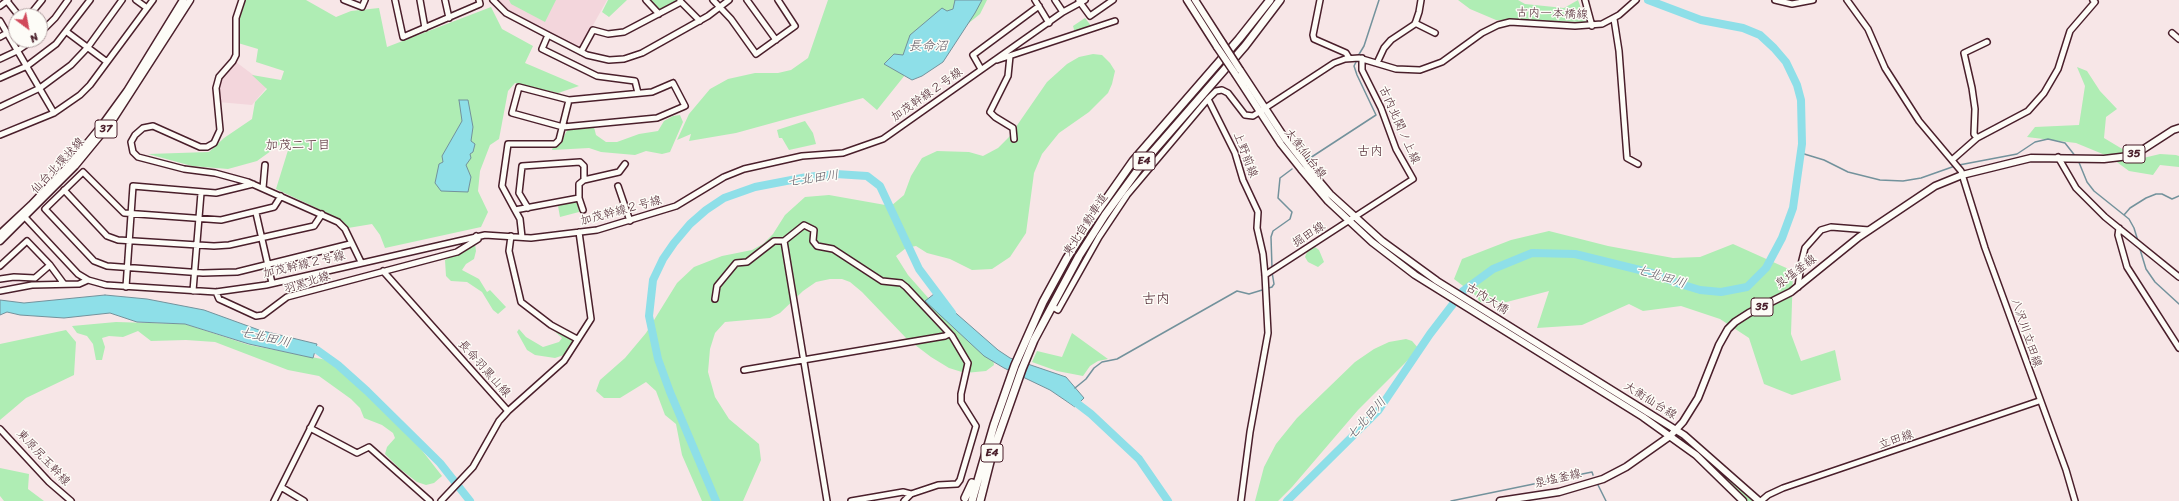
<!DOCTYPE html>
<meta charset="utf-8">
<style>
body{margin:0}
#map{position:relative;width:2179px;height:501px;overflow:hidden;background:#f7e6e7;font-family:Sriracha,sans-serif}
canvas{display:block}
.north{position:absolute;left:8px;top:8px;width:40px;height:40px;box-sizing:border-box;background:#fdfcf7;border:1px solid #b5a4a5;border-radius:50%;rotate:148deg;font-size:11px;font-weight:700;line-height:16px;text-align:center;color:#4a1f2b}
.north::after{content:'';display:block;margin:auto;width:14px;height:18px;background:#d1495b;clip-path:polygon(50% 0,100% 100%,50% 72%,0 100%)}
</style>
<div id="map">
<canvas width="2179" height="501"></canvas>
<div class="north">N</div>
</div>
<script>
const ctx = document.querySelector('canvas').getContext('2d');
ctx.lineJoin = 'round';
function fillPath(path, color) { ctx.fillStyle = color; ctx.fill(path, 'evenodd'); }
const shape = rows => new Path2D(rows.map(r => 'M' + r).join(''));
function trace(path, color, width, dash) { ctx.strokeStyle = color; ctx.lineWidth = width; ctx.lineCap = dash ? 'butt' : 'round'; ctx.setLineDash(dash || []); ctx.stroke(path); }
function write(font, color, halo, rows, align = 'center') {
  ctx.font = font + ' Sriracha,"Klee One",sans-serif'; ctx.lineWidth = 3; ctx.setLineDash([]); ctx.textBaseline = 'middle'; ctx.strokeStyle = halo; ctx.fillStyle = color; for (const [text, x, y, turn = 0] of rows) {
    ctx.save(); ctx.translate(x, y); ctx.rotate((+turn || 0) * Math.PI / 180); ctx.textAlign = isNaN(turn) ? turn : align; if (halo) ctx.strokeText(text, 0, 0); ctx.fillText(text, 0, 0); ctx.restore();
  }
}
const built = shape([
 [497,0,607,0,582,45,577,47,511,13],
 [236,62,268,86,252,105,218,102,220,81]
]);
const green = shape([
 [245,0,306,0,336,17,351,11,379,8,387,47,491,7,502,29,533,46,525,63,579,86,558,93,515,83,508,91,499,139,490,145,480,171,478,191,488,212,481,227,385,248,380,235,372,224,348,228,340,219,276,189,289,147,282,143,257,161,228,169,192,166,148,154,209,152,224,138,252,119,255,102,267,89,252,75,281,80,284,71,256,62,258,49,238,43,238,19],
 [509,0,556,0,545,22,511,4],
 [608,0,627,0,609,17,602,12],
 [649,0,676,0,676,3,661,11],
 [828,0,987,0,980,14,905,75,877,110,863,98,736,133,689,141,691,134,677,140,689,114,710,89,728,79,755,73,778,73,791,70,808,58],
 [1458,0,1518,0,1525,4,1564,8,1578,0,1586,22,1496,20,1470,9],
 [1085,18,1092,27,1075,33,1073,26],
 [1093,54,1102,55,1110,63,1115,71,1112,84,1108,93,1089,112,1059,133,1042,154,1034,173,1026,233,1010,257,992,269,972,270,950,259,927,253,916,246,906,248,896,256,908,275,931,301,993,358,994,365,986,371,965,373,949,368,931,357,906,338,862,292,850,282,842,279,830,279,816,282,803,291,780,313,770,318,725,322,715,333,710,349,708,372,715,397,729,419,759,444,761,460,743,501,702,501,682,455,676,424,665,415,656,391,646,382,620,398,604,398,596,391,600,380,625,358,646,333,677,283,694,267,722,256,752,250,763,244,773,234,785,215,805,197,829,195,891,206,904,195,911,176,922,158,937,151,969,152,983,156,998,148,1009,137,1047,82,1067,64,1079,57],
 [2077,67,2087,71,2100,91,2117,109,2106,117,2104,138,2139,159,2160,154,2176,155,2179,156,2179,167,2160,165,2153,175,2129,171,2110,157,2076,143,2027,137,2035,127,2079,125,2085,86],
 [680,115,683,122,670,152,662,154,646,151,635,155,601,152,589,148,552,150,553,147,560,143,568,129,594,127,596,135,606,142,617,142,639,134,658,131,664,121,673,116],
 [805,121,813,133,816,144,789,150,782,138,779,138,777,130],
 [575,201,578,203,579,212,560,217,558,206],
 [1549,231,1608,246,1673,258,1700,257,1733,244,1793,271,1791,334,1801,361,1835,350,1841,380,1792,395,1764,384,1749,338,1720,319,1681,306,1643,311,1629,304,1582,325,1537,328,1549,291,1499,304,1480,302,1475,295,1454,279,1462,259,1511,240],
 [475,244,476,251,474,259,466,264,462,270,479,279,487,292,490,290,506,307,498,314,493,310,482,292,467,282,451,281,446,276,445,260],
 [1315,247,1319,250,1324,262,1318,267,1308,262,1305,257,1307,252],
 [116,322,185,324,249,345,327,360,339,369,406,430,442,476,434,483,426,485,417,482,400,469,385,454,387,447,395,438,393,433,382,425,364,418,360,408,351,399,319,376,288,370,215,342,186,340,151,341,138,331,123,337,109,336,102,338,105,347,102,360,96,360,93,344,87,336,77,333,72,326],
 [550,327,574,340,564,355,555,358,535,355,527,350,517,332,519,329,526,337,543,347,559,342,562,338],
 [66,330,76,342,74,375,26,398,0,420,0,344],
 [1072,333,1108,359,1098,361,1090,366,1083,376,1057,371,1032,362,1037,351,1062,357],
 [1406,339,1412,341,1419,349,1358,410,1292,487,1278,501,1255,501,1264,467,1276,444,1297,418,1355,362,1374,349,1389,342],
 [1683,438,1703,454,1755,501,1747,501,1702,454],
 [0,468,29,474,28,489,44,501,4,501,0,496]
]);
const water = shape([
 [955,0,982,0,975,13,943,62,922,76,912,80,884,64,894,54,903,55,910,35,942,8,947,11,953,9,955,0],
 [459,100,468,100,473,127,471,141,475,144,473,152,470,154,471,158,466,165,471,177,468,192,441,191,435,183,439,164,443,162,442,156,462,121,459,100],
 [934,294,998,350,1010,358,1066,377,1084,398,1075,407,1050,390,1004,368,984,356,925,301,934,294],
 [105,295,147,299,204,310,259,330,317,344,313,358,249,344,185,324,137,322,110,313,64,318,20,315,7,312,0,315,0,300,24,303,105,295]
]);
const stream = shape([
 [1358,56,1364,46,1379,0],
 [1801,153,1824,160,1848,172,1880,180,1903,181,1921,178,1955,166],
 [1307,160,1376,115,1357,75,1354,66,1357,60],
 [2078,160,2087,182,2094,191,2129,219,2134,228,2138,241],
 [1959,165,2017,154,2035,142,2048,139,2065,143,2076,157],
 [2124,215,2130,208,2146,198,2156,194,2162,194,2172,199,2179,196],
 [2139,246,2146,269,2155,282,2179,304],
 [1272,268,1271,237,1273,231,1290,219,1292,212,1278,198,1280,178,1292,169],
 [1075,388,1086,379,1094,368,1102,362,1117,359,1237,291,1249,294,1272,287,1274,284,1272,272],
 [1598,485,1606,501],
 [1451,501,1592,472,1593,475]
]);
const river = shape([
 [306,347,317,350,338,365,367,391,440,463,470,501],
 [1070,398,1091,414,1139,459,1168,501],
 [716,501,670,392,658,359,649,316,653,280,663,259,674,243,690,224,706,210,724,198,755,187,807,177,836,174,867,176,880,186,919,269,952,313],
 [1287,501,1378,411,1430,334,1463,291,1493,269,1532,253,1575,254,1652,273,1677,283,1700,290,1721,292,1747,287,1766,268,1782,238,1793,208,1802,144,1801,100,1797,85,1786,62,1774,48,1760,35,1743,28,1701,20,1648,0]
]);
const minor = shape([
 [136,0,147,8],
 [242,0,236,18,236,55,233,61,219,77,216,88,220,130,214,143,207,147,200,147,153,126,143,128,135,135,131,142,133,152,138,157,184,169,215,173,248,182,338,222,345,229,361,262],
 [344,0,362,7,365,0],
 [395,0,403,37,480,4,479,0],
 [420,0,425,28],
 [445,0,449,18],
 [493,0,506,13,548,35,587,55,609,60,624,59,642,53,708,16,729,0],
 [646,0,659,14],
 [713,0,731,19,756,54,795,26,778,0],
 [747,0,776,40],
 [1035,0,1049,23],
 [1055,0,1063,12],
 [1320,0,1313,35,1314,39,1346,53,1349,58],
 [1585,0,1592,26],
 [1775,0,1792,4,1813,0],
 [1847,0,1868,29,1885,68,1919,121,1961,171,1985,248,2066,470,2075,501],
 [7,1,19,16],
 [680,1,700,21],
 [1079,1,1090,16,1113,0],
 [0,6,8,0],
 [29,16,42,0],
 [1614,19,1619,51,1627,158,1638,164],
 [0,21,54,113],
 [1415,23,1435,33],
 [67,32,107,62],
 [40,33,55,18,68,0],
 [2172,33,2179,39],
 [548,35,542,49,597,76,635,81,638,93],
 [0,37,7,33],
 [581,52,593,30,608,34,624,32,681,2],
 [1010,56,1008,76,990,112,995,117,1013,128,1014,139],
 [0,59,17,51,33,40],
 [997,60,1115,21],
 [1377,63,1384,48,1391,40,1415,24,1419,12,1421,0],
 [981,69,973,55,1039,6],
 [0,78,27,66,56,44,90,0],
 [673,83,685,106,657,118,563,127,512,113,519,87,569,100,652,92,673,83],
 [0,107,40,88,71,65,88,47,122,0],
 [0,135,54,113,80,95,90,85,153,0],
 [1977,138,1974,134,1975,109,1972,88,1964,53,1987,42],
 [2058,157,2076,188,2105,217,2179,277],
 [1952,160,1977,138,2028,111,2044,93,2058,69,2070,31,2095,2,2093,0],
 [584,180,619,172,625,164],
 [618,186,630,221],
 [263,188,265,165],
 [64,190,107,236,118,240,214,246,229,245,314,226,322,214],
 [281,196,274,207,221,220,124,213,83,172,45,209,94,261,107,266,203,273,237,272,350,244],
 [528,208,519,193,522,166,580,162,584,166,584,180,579,184,579,198],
 [515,210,502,186,508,144,555,144,559,140,569,100],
 [256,213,272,283],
 [22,214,78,274,88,280,106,285,216,292,266,285,485,235,531,238,597,230,676,206,724,177,744,169,802,156,843,153,883,139,1063,12,1085,0],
 [2119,228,2118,235,2127,267,2179,348],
 [511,236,509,251,521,302,551,325,577,339],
 [522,237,520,219,515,210,579,198,583,210],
 [0,266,27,241,50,265,64,284],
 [383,271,508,411,564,361,591,319,579,232],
 [1265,275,1413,179,1396,149,1381,108,1362,70,1362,58],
 [0,279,14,277,35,278,50,265],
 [126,287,133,186,216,193,253,184],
 [1798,287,1801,264,1805,248,1821,230,1831,227,1869,230],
 [0,291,32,285,79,284,88,280],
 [193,291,201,193],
 [216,292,219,299,256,316,263,315,287,297,457,252,478,239,476,236],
 [715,299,717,286,736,263,747,262,774,241,784,241],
 [1053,307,1058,310,1099,237,1127,195,1208,99],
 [744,370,945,336,949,334],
 [310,428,357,453,369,447,430,501],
 [0,429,49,482,71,501],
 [281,487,304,501],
 [274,501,320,409],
 [441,501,473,467,499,421,508,411],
 [827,501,784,241,804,225,814,230,813,241,817,246,833,249,882,281,901,283,906,287,952,336,968,363,961,394,961,402,976,426,960,480,957,484,938,485,911,494,904,501],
 [851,501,903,492,911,494],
 [1241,501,1250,432,1268,333,1265,275,1263,254,1257,228,1258,212,1243,180,1235,153,1208,99,1216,91,1222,90,1228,93,1245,115,1253,116,1334,63,1345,59,1359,58,1396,69,1420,70,1442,62,1482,33,1498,25,1510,22,1575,26,1602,24,1619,15,1636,0],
 [1761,501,1768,495,1783,488,2039,401]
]);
const major = shape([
 [1187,0,1217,47],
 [1195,0,1222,42],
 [1240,70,1286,140,1308,168,1330,194,1382,241,1437,281,1684,435,1759,501],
 [1236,75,1281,144,1301,169,1328,201,1372,242,1415,275,1643,417,1696,455,1743,501],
 [0,234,31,205,71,163,103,124,127,91,183,0],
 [0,241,75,166,112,121,190,0],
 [1500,501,1559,492,1603,479,1626,467,1670,436,1683,422,1698,398,1719,345,1728,329,1735,322,1749,313,1791,292,1859,237,1935,186,1962,175,2031,158,2104,159,2129,156,2139,152,2173,130,2179,128]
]);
const highway = shape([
 [965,498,972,483],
 [972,501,994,425,1015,365,1043,302,1067,258,1086,228,1133,161,1239,39,1270,0],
 [980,501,992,454,1022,369,1034,340,1079,256,1105,215,1143,163,1245,46,1280,0]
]);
const majorBridge = shape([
 [1222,42,1240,70],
 [1217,47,1236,75]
]);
const shields = [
 [106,129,22],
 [2134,154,22],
 [1144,161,22],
 [1762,307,22],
 [992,453,22]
];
const shieldNames = [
 ["37",106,129],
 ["35",2134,154],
 ["E4",1144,161],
 ["35",1762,307],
 ["E4",992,453]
];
const streetNames = [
 ["古内一本橋線",1552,14,2],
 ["加茂幹線２号線",927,95,-35],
 ["古内北関ノ上線",1399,125,66],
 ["大衡仙台線",1305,154,52],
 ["上野前線",1245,155,69],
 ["仙台北環状線",58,166,-47],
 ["加茂幹線２号線",621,211,-15],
 ["東北自動車道",1086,225,-57],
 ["掘田線",1309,235,-33],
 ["加茂幹線２号線",304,265,-13],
 ["泉塩釜線",1796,272,-37],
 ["羽黒北線",307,283,-17],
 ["古内大橋",1487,299,32],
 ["八沢川立田線",2026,333,71],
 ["長命羽黒山線",484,369,48],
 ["大衡仙台線",1650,401,32],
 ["立田線",1896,440,-19],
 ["東原尻玉幹線",43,458,47],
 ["泉塩釜線",1558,479,-13]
];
const waterNames = [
 ["長命沼",928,47],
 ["七北田川",813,179,-8],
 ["七北田川",1661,277,17],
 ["七北田川",265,338,13],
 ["七北田川",1367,419,-48]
];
const neighbourhoodNames = [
 ["加茂二丁目",298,146],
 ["古内",1370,152]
];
const quarterNames = [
 ["古内",1156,299]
];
fillPath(built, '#f3d6dc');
fillPath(green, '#afedb4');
fillPath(water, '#8edfe8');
trace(water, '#73929c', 1);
trace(stream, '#73929c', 1.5);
trace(river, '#8edfe8', 8);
trace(minor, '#4a1f2b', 8);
trace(major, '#4a1f2b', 9);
trace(highway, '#4a1f2b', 10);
trace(minor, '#fdfcf7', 5);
trace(major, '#fdfcf7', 6);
trace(highway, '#fdfcf7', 7);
trace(majorBridge, '#4a1f2b', 9, []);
trace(majorBridge, '#fdfcf7', 6);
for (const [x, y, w] of shields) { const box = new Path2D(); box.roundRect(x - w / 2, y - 9, w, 18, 3); ctx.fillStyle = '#fdfcf7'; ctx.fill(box); trace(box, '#4a1f2b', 1); }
write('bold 11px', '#4a1f2b', null, shieldNames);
write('12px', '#4a1f2b', '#fdfcf7', streetNames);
write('italic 13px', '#5e5964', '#fdfcf7', waterNames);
write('13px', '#4a1f2b', '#fdfcf7', neighbourhoodNames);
write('14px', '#4a1f2b', '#fdfcf7', quarterNames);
</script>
